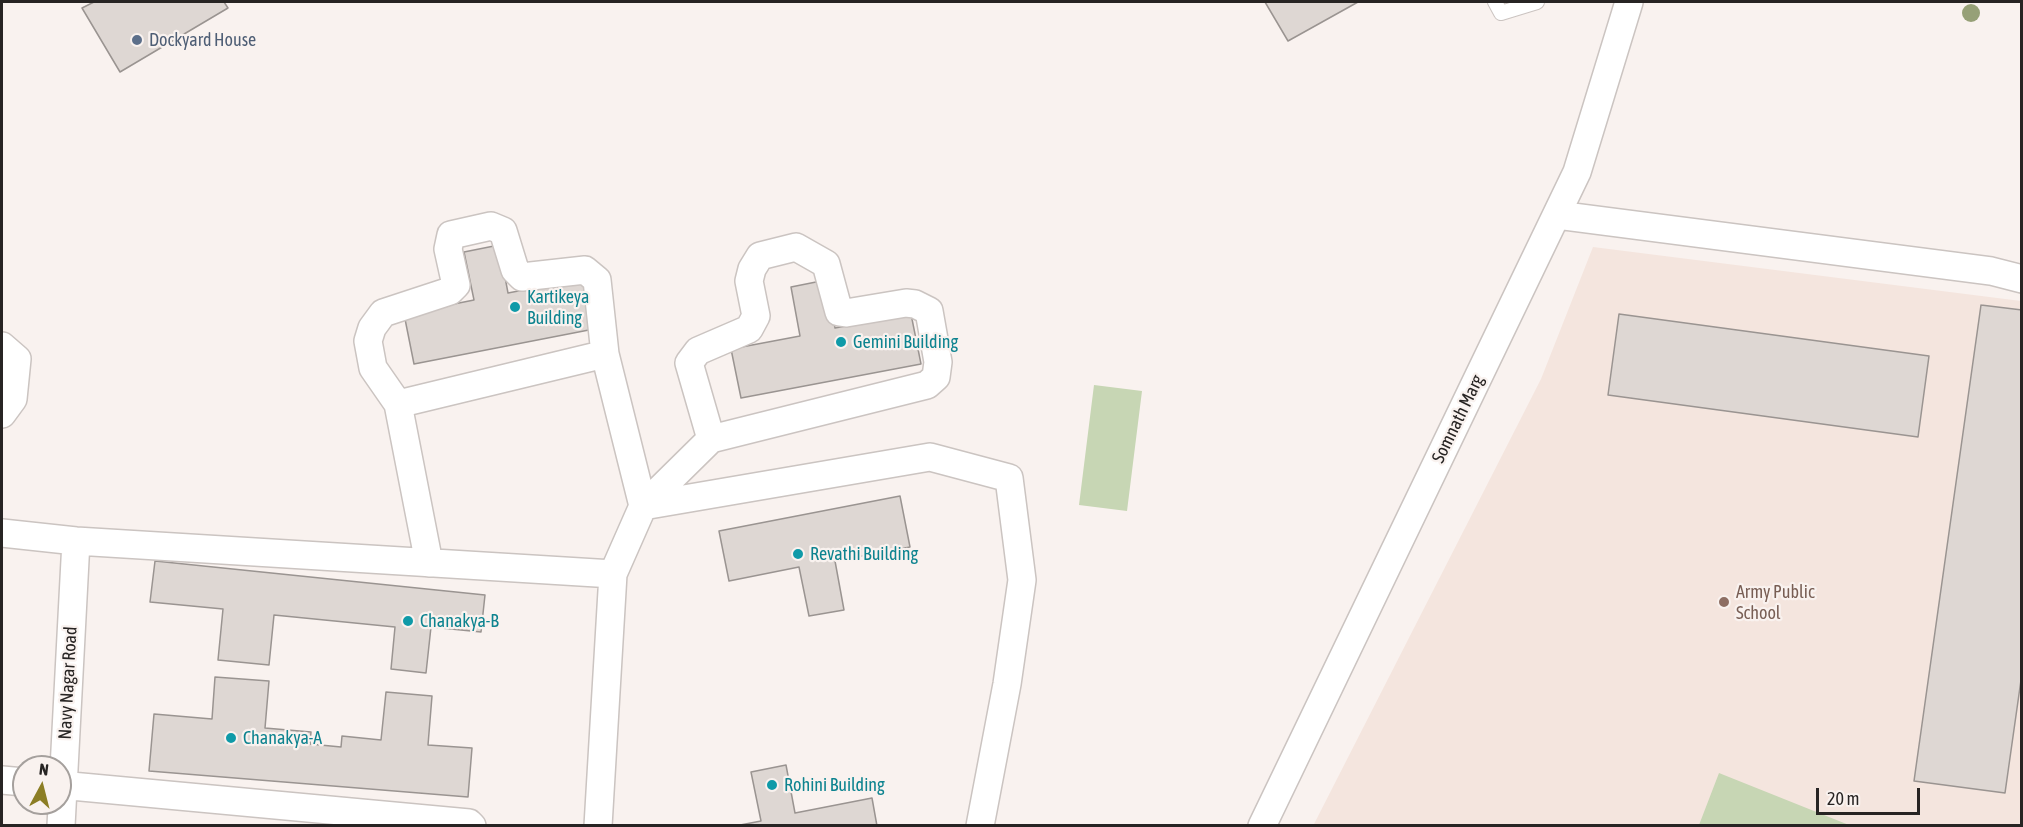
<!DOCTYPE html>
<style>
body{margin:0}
#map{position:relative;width:2023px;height:827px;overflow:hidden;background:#f9f2ef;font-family:"Asap Condensed",sans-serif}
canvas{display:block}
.frame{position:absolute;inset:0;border:3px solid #272423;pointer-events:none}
.north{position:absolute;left:12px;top:755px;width:60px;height:60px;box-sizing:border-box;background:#f9f2ef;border:2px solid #a5a09d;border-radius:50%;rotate:7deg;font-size:16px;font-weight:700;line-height:24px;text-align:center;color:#272423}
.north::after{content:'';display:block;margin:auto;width:21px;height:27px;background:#8c7e25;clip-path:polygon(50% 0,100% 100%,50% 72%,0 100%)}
.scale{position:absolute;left:1816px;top:788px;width:104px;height:27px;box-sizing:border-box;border:3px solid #272423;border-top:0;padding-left:8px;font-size:18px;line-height:21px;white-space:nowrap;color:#272423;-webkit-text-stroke:4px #f9f2ef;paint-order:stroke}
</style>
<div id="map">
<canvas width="2023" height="827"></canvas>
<div class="frame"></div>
<div class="north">N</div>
<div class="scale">20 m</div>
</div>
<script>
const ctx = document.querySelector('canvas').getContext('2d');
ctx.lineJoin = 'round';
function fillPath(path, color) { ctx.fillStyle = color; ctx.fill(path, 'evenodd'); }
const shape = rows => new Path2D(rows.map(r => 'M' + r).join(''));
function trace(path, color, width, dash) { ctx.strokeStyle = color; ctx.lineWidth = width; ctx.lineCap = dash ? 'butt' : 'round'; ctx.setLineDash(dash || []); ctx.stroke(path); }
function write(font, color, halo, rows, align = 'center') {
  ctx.font = font + ' "Asap Condensed",sans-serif'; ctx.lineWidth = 4.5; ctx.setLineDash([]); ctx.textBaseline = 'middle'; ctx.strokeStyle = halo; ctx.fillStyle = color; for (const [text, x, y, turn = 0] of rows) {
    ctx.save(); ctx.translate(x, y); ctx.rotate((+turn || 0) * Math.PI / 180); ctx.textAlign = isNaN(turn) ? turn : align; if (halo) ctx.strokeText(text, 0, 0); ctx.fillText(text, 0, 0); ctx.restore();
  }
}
const built = shape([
 [1593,247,2021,301,2021,825,1313,826,1541,379]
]);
const green = shape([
 [1094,385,1142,391,1127,511,1079,505],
 [1719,773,1849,825,1699,825]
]);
const building = shape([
 [94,2,224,2,228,8,120,72,82,8,94,2],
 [1265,2,1358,2,1288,41,1265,2],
 [499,245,508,293,585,278,594,329,414,364,404,314,474,300,464,252,499,245],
 [826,280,835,328,911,314,921,364,741,398,731,349,800,336,791,287,826,280],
 [1981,305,2022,310,2022,673,2005,793,1914,781,1981,305],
 [1619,314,1929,356,1918,437,1608,395,1619,314],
 [900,496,910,547,835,561,844,610,809,616,799,567,729,581,719,531,900,496],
 [155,561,485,595,481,632,431,627,426,673,391,669,395,627,274,615,269,665,218,660,223,609,150,602,155,561],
 [215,677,269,681,265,728,311,732,310,744,341,747,342,736,381,740,386,692,432,696,428,745,472,748,468,797,149,771,154,714,212,719,215,677],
 [786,765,795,813,872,798,877,826,735,826,761,821,751,772,786,765]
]);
const service = shape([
 [1495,2,1501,13,1537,2]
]);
const minor = shape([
 [1557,215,1991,271,2022,279],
 [2,346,17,359,13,399,2,414],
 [605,354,597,280,585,270,522,277,515,270,503,231,491,226,451,235,448,249,456,285,450,291,383,313,372,328,368,341,373,368,398,404,605,354,643,506],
 [398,404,429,563],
 [643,506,711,439,927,385,936,377,938,362,929,311,915,304,906,303,846,313,839,312,826,264,796,247,760,256,752,269,749,281,756,316,749,329,698,351,689,363,711,439],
 [2,533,76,541,613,574,643,506,930,457,1009,478,1022,580,1007,684,980,826],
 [2,780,24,782],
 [60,785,469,823,472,826],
 [61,826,76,541],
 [598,826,613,574],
 [1262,826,1577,172,1629,2]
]);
const trees = [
 [1971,13]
];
const markers = [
 [137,40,6,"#5c6f8a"],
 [515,307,6,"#0f9aa8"],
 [841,342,6,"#0f9aa8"],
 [798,554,6,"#0f9aa8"],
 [1724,602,6,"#8d6e63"],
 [408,621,6,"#0f9aa8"],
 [231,738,6,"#0f9aa8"],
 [772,785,6,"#0f9aa8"]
];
const serviceNames = [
 ["Dockyard House",149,40]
];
const cultureNames = [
 ["Kartikeya",527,297],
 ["Building",527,318],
 ["Gemini Building",853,342],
 ["Revathi Building",810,554],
 ["Chanakya-B",420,621],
 ["Chanakya-A",243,738],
 ["Rohini Building",784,785]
];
const streetNames = [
 ["Somnath Marg",1458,419,-64],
 ["Navy Nagar Road",68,683,-87]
];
const educationNames = [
 ["Army Public",1736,592],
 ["School",1736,613]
];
fillPath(built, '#f4e5de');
fillPath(green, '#c7d6b4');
fillPath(building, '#ded7d3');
trace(building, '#9a9491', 1.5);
trace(service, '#cbc4c1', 16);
trace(minor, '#cbc4c1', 30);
trace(service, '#fff', 14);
trace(minor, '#fff', 27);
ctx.fillStyle = '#96a077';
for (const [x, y] of trees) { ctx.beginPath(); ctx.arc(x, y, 9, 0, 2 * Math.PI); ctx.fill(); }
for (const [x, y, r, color] of markers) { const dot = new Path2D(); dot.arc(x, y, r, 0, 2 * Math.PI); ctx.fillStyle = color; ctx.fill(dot); trace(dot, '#f9f2ef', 2); }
write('18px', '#4e5e75', '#f9f2ef', serviceNames, 'left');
write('18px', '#0d838f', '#f9f2ef', cultureNames, 'left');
write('18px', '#272423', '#f9f2ef', streetNames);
write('18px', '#785e54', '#f9f2ef', educationNames, 'left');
</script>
